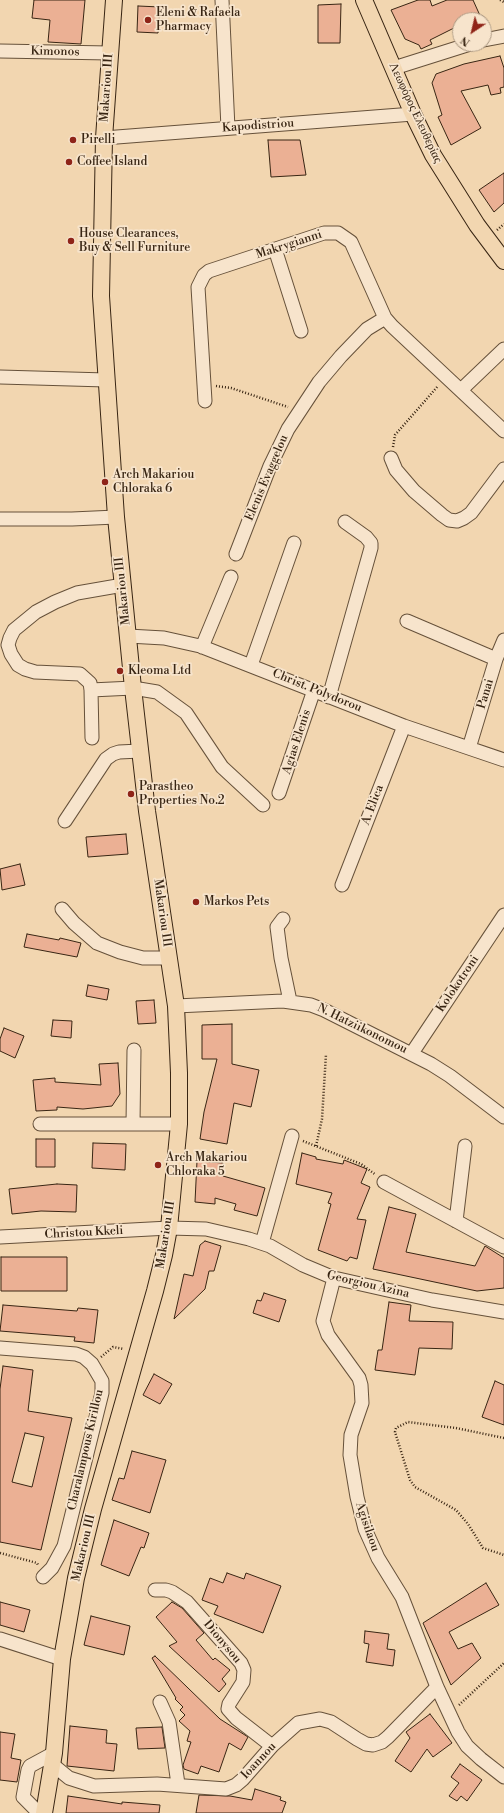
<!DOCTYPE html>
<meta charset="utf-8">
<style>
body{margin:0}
#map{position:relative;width:504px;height:1813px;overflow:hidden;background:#f2d6b0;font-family:"Libre Bodoni",serif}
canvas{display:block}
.north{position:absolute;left:452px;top:12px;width:40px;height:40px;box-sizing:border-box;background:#f7e4cc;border:1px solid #ab9882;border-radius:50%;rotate:215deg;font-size:11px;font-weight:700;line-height:16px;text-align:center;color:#382513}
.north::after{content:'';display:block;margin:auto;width:14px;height:18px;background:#8f2418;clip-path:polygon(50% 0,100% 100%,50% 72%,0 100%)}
</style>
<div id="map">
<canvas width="504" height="1813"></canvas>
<div class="north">N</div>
</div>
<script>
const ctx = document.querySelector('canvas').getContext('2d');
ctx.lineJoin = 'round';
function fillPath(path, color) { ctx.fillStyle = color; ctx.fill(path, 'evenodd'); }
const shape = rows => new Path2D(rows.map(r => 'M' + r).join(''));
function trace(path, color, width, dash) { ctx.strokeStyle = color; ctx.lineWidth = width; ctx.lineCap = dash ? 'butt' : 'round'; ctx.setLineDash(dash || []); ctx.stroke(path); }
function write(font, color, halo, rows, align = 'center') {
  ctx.font = font + ' "Libre Bodoni",serif'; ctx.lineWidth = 3.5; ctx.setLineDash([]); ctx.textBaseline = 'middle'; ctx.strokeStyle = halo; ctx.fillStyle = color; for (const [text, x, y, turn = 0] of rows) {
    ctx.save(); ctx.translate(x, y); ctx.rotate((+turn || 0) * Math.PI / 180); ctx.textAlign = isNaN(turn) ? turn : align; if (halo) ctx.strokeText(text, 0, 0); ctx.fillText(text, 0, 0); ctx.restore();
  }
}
const building = shape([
 [34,0,85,0,81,44,48,42,50,20,32,18,34,0],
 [418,0,430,0,432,6,447,0,473,0,482,20,460,20,460,25,430,40,432,44,421,49,419,45,405,39,391,10,418,0],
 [341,4,340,43,318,43,318,5,341,4],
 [138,6,160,7,158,33,137,32,138,6],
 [500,56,504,68,504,87,500,88,501,93,491,95,488,85,461,91,481,128,451,145,438,117,442,115,432,83,436,74,464,64,500,56],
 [268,140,300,140,306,175,271,177,268,140],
 [504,173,504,203,494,212,479,190,504,173],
 [126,834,128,854,88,857,86,837,126,834],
 [20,864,25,885,2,890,0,869,20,864],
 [27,934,59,940,60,938,81,943,77,957,24,947,27,934],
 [88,985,109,989,107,1000,86,996,88,985],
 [154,1000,156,1023,138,1024,136,1001,154,1000],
 [53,1020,72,1021,71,1038,51,1036,53,1020],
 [232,1024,232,1064,259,1070,251,1107,234,1103,227,1144,200,1139,204,1112,217,1059,202,1059,202,1025,232,1024],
 [4,1028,24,1036,15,1058,0,1051,0,1039,4,1028],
 [118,1063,120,1094,112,1106,83,1109,57,1107,57,1110,36,1111,33,1080,55,1078,55,1082,101,1085,99,1064,118,1063],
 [36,1139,55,1139,55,1167,36,1167,36,1139],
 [93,1143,126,1144,125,1170,92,1168,93,1143],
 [302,1153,316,1157,316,1159,343,1164,344,1160,367,1169,361,1183,370,1187,357,1219,366,1220,357,1259,350,1257,347,1261,318,1250,331,1204,328,1203,332,1193,296,1184,302,1153],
 [197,1161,223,1163,223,1176,265,1188,257,1216,234,1210,236,1204,215,1198,215,1204,195,1202,197,1161],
 [57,1184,77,1185,76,1212,41,1211,12,1214,9,1189,57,1184],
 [389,1207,416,1214,406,1252,475,1266,485,1246,504,1258,504,1288,477,1291,373,1269,389,1207],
 [205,1241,221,1246,214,1271,209,1271,205,1289,174,1319,184,1274,193,1276,200,1245,205,1241],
 [1,1257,67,1257,67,1291,1,1291,1,1257],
 [264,1293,286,1300,279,1322,253,1313,257,1300,261,1301,264,1293],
 [389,1302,411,1305,409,1321,453,1322,452,1349,419,1348,415,1375,375,1370,378,1350,382,1350,389,1302],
 [3,1305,77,1311,78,1308,98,1310,94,1343,74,1341,75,1337,0,1331,3,1305],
 [3,1366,33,1370,28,1411,72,1418,41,1550,0,1542,0,1389,3,1366],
 [25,1433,44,1437,32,1487,12,1482,25,1433],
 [154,1374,172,1384,160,1404,143,1395,154,1374],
 [495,1381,504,1385,504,1425,482,1417,495,1381],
 [132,1451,166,1460,150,1513,112,1500,119,1478,124,1479,132,1451],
 [114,1520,149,1533,144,1548,141,1547,129,1576,101,1565,114,1520],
 [227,1573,244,1579,246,1573,281,1586,263,1633,214,1614,218,1606,202,1600,210,1578,223,1583,227,1573],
 [486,1583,499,1605,449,1632,458,1649,472,1643,481,1658,451,1685,423,1623,486,1583],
 [0,1602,30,1610,24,1632,0,1625,0,1602],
 [172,1602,182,1608,204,1633,196,1640,213,1660,215,1658,230,1670,222,1679,226,1684,219,1692,169,1646,177,1642,156,1617,172,1602],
 [91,1616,130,1626,124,1655,84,1645,91,1616],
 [365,1631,389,1634,387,1649,395,1650,393,1666,366,1662,369,1644,364,1643,365,1631],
 [155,1656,220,1719,248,1737,241,1750,229,1743,219,1772,201,1766,198,1774,184,1769,183,1765,191,1742,187,1741,190,1731,179,1721,185,1715,180,1710,183,1707,175,1699,176,1698,152,1658,155,1656],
 [430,1714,452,1743,433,1757,427,1749,411,1772,395,1761,410,1738,406,1732,430,1714],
 [70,1726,107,1730,106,1743,117,1744,114,1771,67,1766,70,1726],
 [162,1727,165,1748,138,1749,136,1728,162,1727],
 [0,1732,15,1734,11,1758,21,1760,17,1782,0,1780,0,1732],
 [460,1764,482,1780,467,1801,461,1796,457,1801,449,1796,459,1783,451,1777,460,1764],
 [255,1789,281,1797,280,1800,286,1802,282,1813,196,1813,199,1795,230,1796,252,1800,255,1789],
 [68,1796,122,1804,122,1802,160,1805,159,1813,66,1813,68,1796]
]);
const path = shape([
 [500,0,504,2],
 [497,230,504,224],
 [216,386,231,388,288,407],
 [393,447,395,435,438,386],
 [303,1141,361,1164,376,1175],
 [316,1146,322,1119,326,1054],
 [101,1357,113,1347,124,1349],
 [504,1438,456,1428,408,1422,396,1428,395,1432,410,1480,415,1487,456,1510,468,1524,483,1548,504,1555],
 [0,1553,37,1563,38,1565],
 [459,1705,504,1663]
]);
const minor = shape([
 [222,0,228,128],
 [484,40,504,36],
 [0,51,109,53],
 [394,68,470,44],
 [104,138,413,114],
 [275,249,301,331],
 [0,377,106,380],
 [461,390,504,349],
 [205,401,198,287,204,275,209,271,324,233,338,233,351,242,385,318,392,326,504,431],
 [391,458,396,470,414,491,442,515,449,520,457,521,464,518,471,513,504,469],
 [0,519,72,519,116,517],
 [236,554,270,466,288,429,319,382,341,356,367,329,385,318],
 [407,621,496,659],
 [128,636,164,638,200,646,404,726,504,760],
 [202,647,231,577],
 [251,665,294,543],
 [91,690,133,688,157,692,186,713,222,767,263,805],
 [329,697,371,548,371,543,366,537,345,522],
 [92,738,91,690,90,683,80,674,35,672,25,669,18,665,11,654,8,645,10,638,14,630,36,612,55,602,77,593,123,585],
 [469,748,496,659,504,640],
 [279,793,314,690],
 [65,821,106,759,113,754,119,752,140,751],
 [342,885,404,726],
 [62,909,74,923,97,943,120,952,143,958,168,958],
 [283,919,277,927,281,958,290,1001],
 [176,1006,283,1001,311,1005,324,1010,431,1064,450,1076,504,1117],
 [412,1053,504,915],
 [40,1124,179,1124],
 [133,1124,134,1050],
 [384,1182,504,1247],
 [456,1221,465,1146],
 [0,1237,169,1228,206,1229,249,1239,270,1246,303,1265,334,1278,432,1300,504,1312],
 [262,1243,292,1136],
 [334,1278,323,1321,328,1335,359,1378,361,1385,362,1403,351,1435,350,1455,357,1497,365,1529,378,1558,402,1597,437,1687,458,1732,467,1746,481,1759,504,1777],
 [0,1348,76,1354,84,1357,92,1364,102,1381,102,1393,64,1546,52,1568,43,1577],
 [155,1590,166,1590,172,1592,187,1602,241,1663,244,1670,243,1682,229,1704,228,1709,236,1718,272,1746],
 [0,1639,62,1659],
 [160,1702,169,1722,178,1784],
 [52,1764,69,1778,94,1786,157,1784,226,1789,236,1785,243,1779,272,1746,298,1723,320,1719,331,1722,357,1739,366,1744,373,1745,382,1742,388,1737,437,1687],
 [39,1813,23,1797,28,1770,30,1766,54,1753]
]);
const major = shape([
 [364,0,413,114,433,155,477,225,504,261],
 [44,1813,54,1753,62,1659,76,1578,93,1509,155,1291,164,1255,169,1228,179,1124,179,1073,176,1006,147,811,133,688,116,517,101,296,104,138,114,0]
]);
const markers = [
 [148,20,4,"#8f2418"],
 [73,140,4,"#8f2418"],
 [69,162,4,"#8f2418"],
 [71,241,4,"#8f2418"],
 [105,482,4,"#8f2418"],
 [120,671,4,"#8f2418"],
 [131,794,4,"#8f2418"],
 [196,902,4,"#8f2418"],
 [158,1165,4,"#8f2418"]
];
const poiNames = [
 ["Eleni & Rafaela",156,13],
 ["Pharmacy",156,27],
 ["Pirelli",81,140],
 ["Coffee Island",77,162],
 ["House Clearances,",79,234],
 ["Buy & Sell Furniture",79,248],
 ["Arch Makariou",113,475],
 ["Chloraka 6",113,489],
 ["Kleoma Ltd",128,671],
 ["Parastheo",139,787],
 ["Properties No.2",139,801],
 ["Markos Pets",204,902],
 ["Arch Makariou",166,1158],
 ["Chloraka 5",166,1172]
];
const streetNames = [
 ["Kimonos",55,52,1],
 ["Makariou III",107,88,-86],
 ["Λεωφόρος Ελευθερίας",415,113,65],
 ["Kapodistriou",258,126,-4],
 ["Makrygianni",289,245,-18],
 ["Elenis Evaggelou",267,478,-67],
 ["Makariou III",123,591,-96],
 ["Christ. Polydorou",317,691,22],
 ["Panai",486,694,-73],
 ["Agias Elenis",297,742,-72],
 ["A. Elica",373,805,-69],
 ["Makariou III",162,913,82],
 ["Kolokotroni",458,984,-56],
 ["N. Hatziikonomou",362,1029,26],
 ["Christou Kkeli",84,1233,-3],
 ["Makariou III",166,1235,-81],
 ["Georgiou Azina",368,1285,13],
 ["Charalampous Kirillou",86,1450,-77],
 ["Agisilaou",367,1527,71],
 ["Makariou III",84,1548,-77],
 ["Dionysou",222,1642,50],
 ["Ioannou",259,1761,-47]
];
fillPath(building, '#ebb094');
trace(building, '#382513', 1);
trace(minor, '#66513a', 15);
trace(major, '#382513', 18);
trace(path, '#382513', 2.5, [1, 2]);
trace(minor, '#f7e4cc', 13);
trace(major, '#f2d6b0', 16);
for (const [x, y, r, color] of markers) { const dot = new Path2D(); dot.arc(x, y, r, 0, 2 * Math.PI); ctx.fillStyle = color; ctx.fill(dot); trace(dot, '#f7e4cc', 1.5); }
write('12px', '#382513', '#f7e4cc', poiNames, 'left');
write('12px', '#382513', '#f7e4cc', streetNames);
</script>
